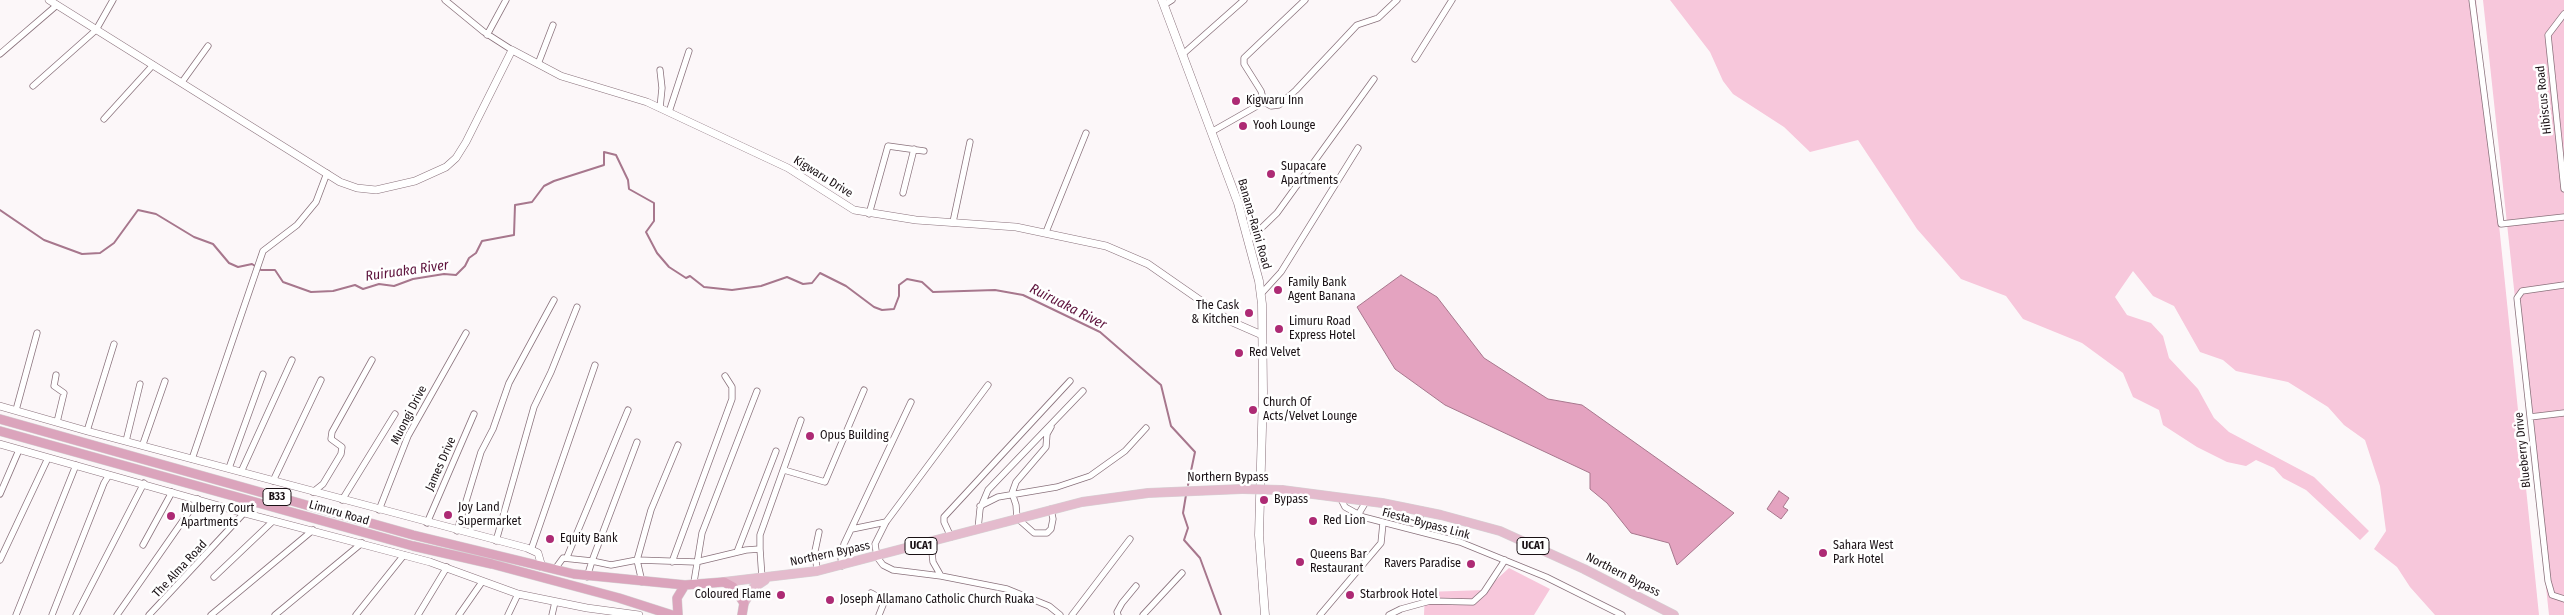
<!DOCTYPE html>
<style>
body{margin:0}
canvas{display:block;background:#fcf7f9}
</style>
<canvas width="2564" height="615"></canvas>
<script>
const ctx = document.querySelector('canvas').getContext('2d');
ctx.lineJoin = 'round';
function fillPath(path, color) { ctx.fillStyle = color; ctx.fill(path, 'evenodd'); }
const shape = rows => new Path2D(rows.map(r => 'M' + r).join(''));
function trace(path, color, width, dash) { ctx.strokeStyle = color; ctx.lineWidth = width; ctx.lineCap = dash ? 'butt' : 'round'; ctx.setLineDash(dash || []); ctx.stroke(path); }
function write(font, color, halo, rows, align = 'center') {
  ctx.font = font + ' "Fira Sans Condensed",sans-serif'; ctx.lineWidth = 5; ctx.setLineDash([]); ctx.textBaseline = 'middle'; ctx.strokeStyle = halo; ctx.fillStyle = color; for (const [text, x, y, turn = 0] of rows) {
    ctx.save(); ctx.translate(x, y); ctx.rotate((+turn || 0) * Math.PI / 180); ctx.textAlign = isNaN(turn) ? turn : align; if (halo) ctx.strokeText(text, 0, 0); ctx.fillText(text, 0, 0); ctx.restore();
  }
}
const green = shape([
 [1670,0,2476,0,2539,615,2435,615,2410,587,2397,567,2374,549,2386,531,2380,486,2365,440,2344,425,2328,407,2288,382,2236,371,2223,360,2200,352,2174,306,2153,296,2133,271,2115,297,2127,315,2151,323,2163,336,2169,358,2198,389,2214,418,2229,432,2314,477,2369,531,2360,540,2306,490,2283,478,2274,468,2256,460,2246,466,2227,462,2197,447,2163,425,2159,410,2133,397,2123,373,2082,343,2023,319,2006,296,1961,279,1917,229,1858,140,1810,152,1784,127,1733,94,1723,81,1710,52],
 [2483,0,2564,0,2564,615,2549,615],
 [1509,568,1550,589,1534,615,1424,615,1425,592,1485,590]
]);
const water = shape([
 [1401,275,1437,297,1484,358,1548,399,1582,405,1734,513,1677,565,1669,543,1631,533,1607,503,1590,489,1590,473,1445,405,1395,369,1357,307,1401,275],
 [1779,491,1789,498,1783,507,1788,510,1781,519,1767,509,1779,491]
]);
const stream = shape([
 [0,210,44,240,82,254,100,253,114,243,138,210,156,214,194,237,213,244,229,263,238,267,252,264,261,270,275,270,283,282,311,292,333,291,355,285,363,289,379,284,394,286,413,279,444,274,456,275,465,266,469,258,476,253,482,241,514,235,515,205,532,202,544,186,554,181,604,165,604,152,616,155,628,180,629,189,654,203,654,221,646,232,657,253,669,267,686,278,690,276,704,287,732,290,761,286,787,277,803,284,812,283,820,273,846,286,874,307,882,310,894,309,899,296,899,285,907,279,922,282,933,292,995,290,1023,295,1100,332,1161,385,1171,426,1195,452,1188,485],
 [1186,495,1183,513,1188,528,1184,540,1200,558,1221,615]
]);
const minor = shape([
 [445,0,484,32,512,50],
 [2472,0,2501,224,2564,217],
 [1164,5,1172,0],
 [2564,14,2548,35,2564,189],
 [487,35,506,0],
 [0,54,57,5],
 [1183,54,1244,0],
 [1415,59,1452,0],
 [538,64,553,25],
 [660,70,662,88,660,108],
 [182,82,208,46],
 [33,86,96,30,113,0],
 [1264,102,1261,91,1244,64,1244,58,1305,0],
 [669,112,689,51],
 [104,119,153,65],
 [1213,131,1264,102,1271,106,1279,105,1296,90,1357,25,1378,18,1397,0],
 [903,193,914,149],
 [869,214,888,146,924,151],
 [953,222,970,142],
 [1046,232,1086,133],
 [1249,240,1277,213,1374,79],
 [2564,285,2522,291,2517,298,2548,581,2552,595,2564,599],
 [1261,294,1281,272,1358,148],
 [56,375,54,386,64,393,57,422],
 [16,410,37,333],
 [2530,417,2564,413],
 [1051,427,1047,434,1046,447,1016,482,1012,493,1016,505,1017,518,1034,533,1047,533,1051,529,1053,519,1051,509],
 [87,431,114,344],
 [126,441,140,384],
 [637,442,592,561,611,565,637,560,696,562,746,550,760,549,762,578],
 [143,444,165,381],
 [192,459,263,251,297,225,316,202,327,173],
 [229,468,263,374],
 [784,470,825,482,864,390],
 [241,472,292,360],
 [273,481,321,380],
 [313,492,323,484,341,454,342,447,331,439,332,432,372,360],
 [0,494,19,450],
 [1340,497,1345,507,1363,517,1460,542,1546,577,1622,615],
 [342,500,395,414],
 [980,506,998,497,1057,487,1090,476,1125,451,1146,428],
 [379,510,408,436,466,333],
 [1358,515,1367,500],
 [427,523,474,414],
 [852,529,886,522],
 [978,529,980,509,988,490,1083,391],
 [1416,529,1422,510],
 [457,531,481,452,493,429,509,383,554,300],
 [951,537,944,522,944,517,1070,381],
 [496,541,534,407,551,372,577,307],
 [931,543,933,562,941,576,1007,589,1049,606,1060,615],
 [143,545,172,492],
 [760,549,760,535,801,420],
 [531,550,595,365],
 [737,552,776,451],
 [567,557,628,410],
 [0,560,48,458],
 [672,562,732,399,732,387,725,376],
 [842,566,841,558,844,544,911,402],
 [555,569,563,558,592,561,587,577],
 [817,571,815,551,819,532],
 [941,576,893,570,883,565,877,557,875,544,886,522,988,385],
 [214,577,273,521],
 [642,582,637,560,651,510,678,445],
 [694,582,702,533,757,391],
 [871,593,882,599,883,605,879,615],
 [16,615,76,465],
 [52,615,104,483,109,475],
 [76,615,144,483],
 [117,615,198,499],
 [149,615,244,513],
 [211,615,313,530],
 [275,615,362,543],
 [356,615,404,555],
 [418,615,447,567],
 [459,615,482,582],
 [508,615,518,594],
 [552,615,555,602],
 [1072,615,1130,539],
 [1118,615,1117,612,1122,603,1136,586],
 [1143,615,1182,573],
 [1320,615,1381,543,1383,523],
 [1389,615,1401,609,1430,601,1473,602,1484,592,1505,560]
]);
const tertiary = shape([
 [49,0,340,182,357,188,376,190,415,181,446,167,456,158,466,142,512,50,561,76,647,102,788,168,854,210,916,220,1016,227,1106,246,1148,264,1230,321,1262,335],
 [0,406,87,431,527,548,538,553,542,567],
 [0,444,244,513,430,562,518,594,587,608,639,615]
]);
const secondary = shape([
 [1162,0,1238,203,1259,281,1262,304,1263,392,1259,535,1265,615]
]);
const primary = shape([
 [1282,490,1382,503,1441,515,1500,531,1584,569,1674,615],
 [724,582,817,571,1082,502,1148,493,1242,489],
 [744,603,753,588,765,580]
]);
const trunk = shape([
 [0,419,413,535,574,574,685,585,724,582,733,587,744,603,742,615],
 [0,431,413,546,492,564,619,598,672,615],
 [678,615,677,598,685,585]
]);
const primaryBridge = shape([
 [1242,489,1282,490]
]);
const markers = [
 [1236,101,5,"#ad2a74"],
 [1243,126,5,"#ad2a74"],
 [1271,174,5,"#ad2a74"],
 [1278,290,5,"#ad2a74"],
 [1249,313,5,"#ad2a74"],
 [1279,329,5,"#ad2a74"],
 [1239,353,5,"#ad2a74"],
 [1253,410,5,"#ad2a74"],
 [810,436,5,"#ad2a74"],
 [1264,500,5,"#ad2a74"],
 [448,515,5,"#ad2a74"],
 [171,516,5,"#ad2a74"],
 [1313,521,5,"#ad2a74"],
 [550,539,5,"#ad2a74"],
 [1823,553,5,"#ad2a74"],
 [1300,562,5,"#ad2a74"],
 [1471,564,5,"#ad2a74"],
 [781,595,5,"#ad2a74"],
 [1350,595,5,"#ad2a74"],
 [830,600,5,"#ad2a74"]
];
const shields = [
 [277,497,28],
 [921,546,32],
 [1533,546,32]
];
const shieldNames = [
 ["B33",277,497],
 ["UCA1",921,546],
 ["UCA1",1533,546]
];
const streetNames = [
 ["Hibiscus Road",2544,100,-96],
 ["Kigwaru Drive",823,177,32],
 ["Banana-Raini Road",1254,224,74],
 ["Muongi Drive",409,415,-63],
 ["Blueberry Drive",2523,450,-96],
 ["James Drive",441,464,-66],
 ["Northern Bypass",1228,478],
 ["Limuru Road",339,513,16],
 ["Fiesta-Bypass Link",1426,524,15],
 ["Northern Bypass",830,554,-12],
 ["The Alma Road",180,569,-47],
 ["Northern Bypass",1623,575,27]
];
const poiNames = [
 ["Kigwaru Inn",1246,101],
 ["Yooh Lounge",1253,126],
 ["Supacare",1281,167],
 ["Apartments",1281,181],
 ["Family Bank",1288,283],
 ["Agent Banana",1288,297],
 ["The Cask",1239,306,"right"],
 ["& Kitchen",1239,320,"right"],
 ["Limuru Road",1289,322],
 ["Express Hotel",1289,336],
 ["Red Velvet",1249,353],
 ["Church Of",1263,403],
 ["Acts/Velvet Lounge",1263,417],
 ["Opus Building",820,436],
 ["Bypass",1274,500],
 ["Joy Land",458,508],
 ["Supermarket",458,522],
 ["Mulberry Court",181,509],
 ["Apartments",181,523],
 ["Red Lion",1323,521],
 ["Equity Bank",560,539],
 ["Sahara West",1833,546],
 ["Park Hotel",1833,560],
 ["Queens Bar",1310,555],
 ["Restaurant",1310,569],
 ["Ravers Paradise",1461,564,"right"],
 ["Coloured Flame",771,595,"right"],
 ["Starbrook Hotel",1360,595],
 ["Joseph Allamano Catholic Church Ruaka",840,600]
];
const waterNames = [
 ["Ruiruaka River",407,271,-8],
 ["Ruiruaka River",1068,307,27]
];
fillPath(green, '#f7c7db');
fillPath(water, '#e4a3c0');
trace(water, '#a7778d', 1);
trace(stream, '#a7778d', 2);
trace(minor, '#8a727c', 7);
trace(tertiary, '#8a727c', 8);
trace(secondary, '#8a727c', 9);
trace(primary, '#d6d4d5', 10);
trace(trunk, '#d6d4d5', 10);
trace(minor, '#fff', 5.5);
trace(tertiary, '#fff', 7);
trace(secondary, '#fff', 8);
trace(primary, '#e4bbcd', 9);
trace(trunk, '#dba4bc', 9);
trace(primaryBridge, '#d6d4d5', 10, []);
trace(primaryBridge, '#e4bbcd', 9);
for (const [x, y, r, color] of markers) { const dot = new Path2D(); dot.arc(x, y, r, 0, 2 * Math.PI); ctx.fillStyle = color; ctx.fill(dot); trace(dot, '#fff', 2); }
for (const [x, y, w] of shields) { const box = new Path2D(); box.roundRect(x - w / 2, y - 8.5, w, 17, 4); ctx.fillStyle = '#fff'; ctx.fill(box); trace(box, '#1a1115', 1); }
write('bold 11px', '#1a1115', null, shieldNames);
write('12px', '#1a1115', '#fff', streetNames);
write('12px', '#1a1115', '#fff', poiNames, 'left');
write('italic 14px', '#5d123c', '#fff', waterNames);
</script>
